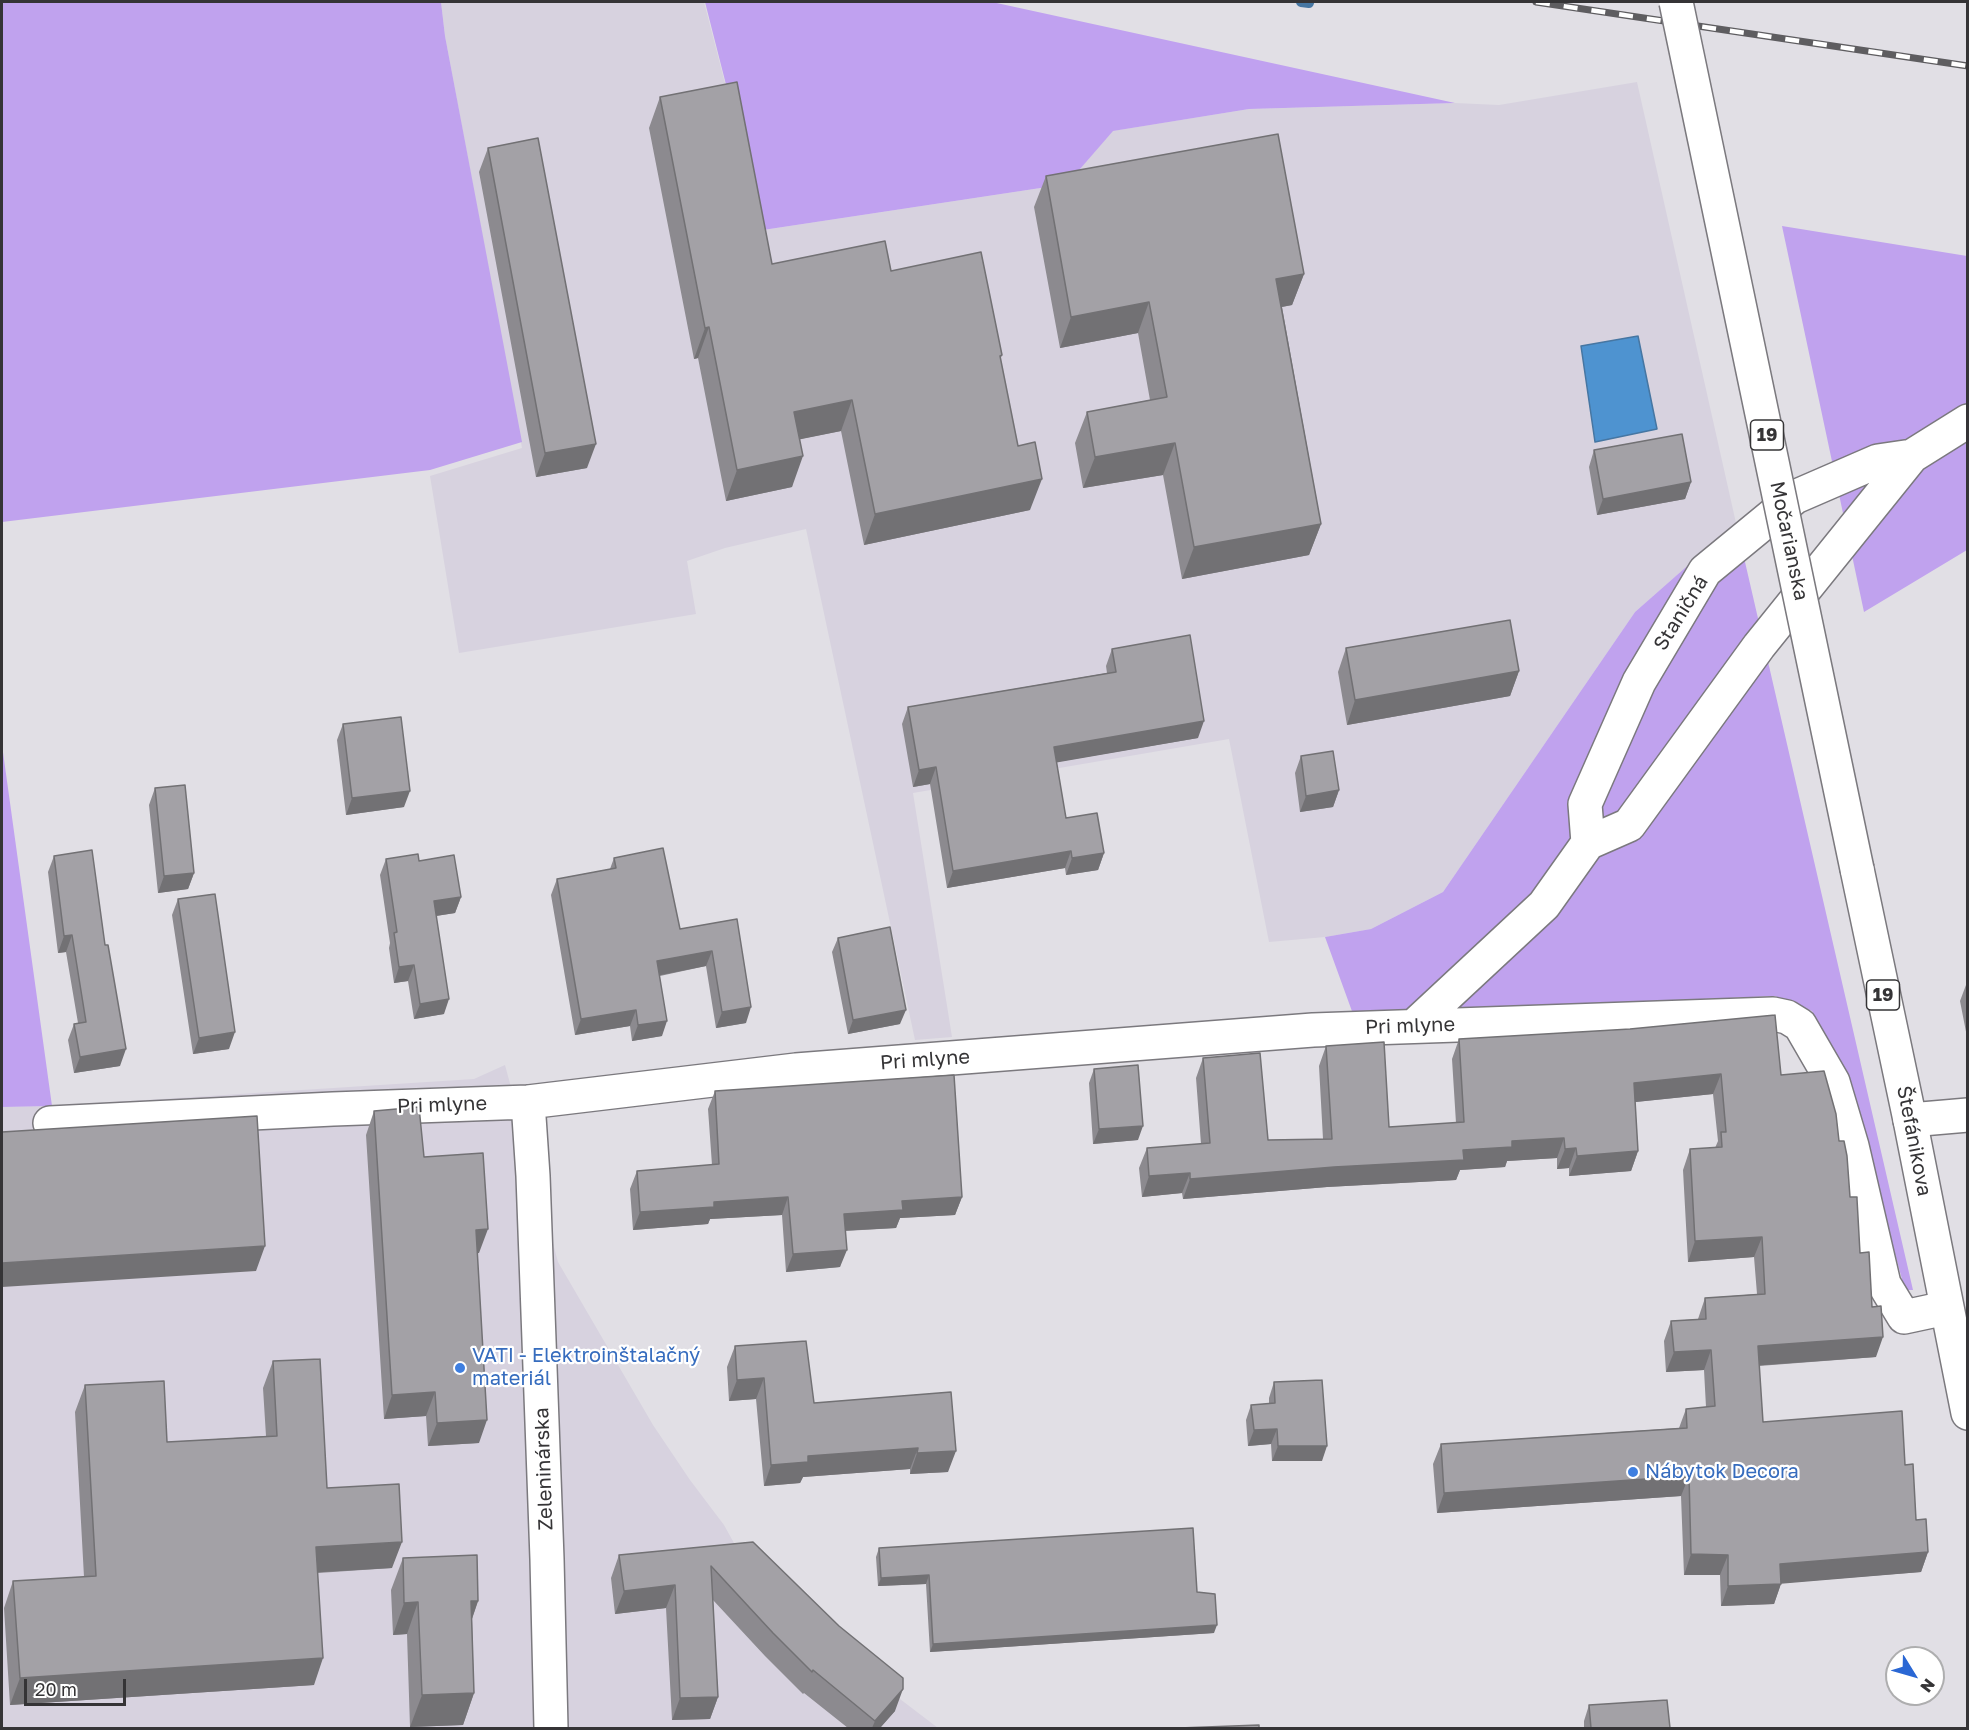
<!DOCTYPE html>
<meta charset="utf-8">
<style>
body{margin:0}
#map{position:relative;width:1969px;height:1730px;overflow:hidden;background:#e1dfe5;font-family:"Golos Text",sans-serif}
canvas{display:block}
.frame{position:absolute;inset:0;border:3px solid #353436;pointer-events:none}
.north{position:absolute;left:1885px;top:1646px;width:60px;height:60px;box-sizing:border-box;background:#fff;border:2px solid #aeaeaf;border-radius:50%;rotate:127deg;font-size:16px;font-weight:700;line-height:24px;text-align:center;color:#353436}
.north::after{content:'';display:block;margin:auto;width:21px;height:27px;background:#2a67d4;clip-path:polygon(50% 0,100% 100%,50% 72%,0 100%)}
.scale{position:absolute;left:24px;top:1679px;width:102px;height:27px;box-sizing:border-box;border:3px solid #353436;border-top:0;padding-left:8px;font-size:18px;line-height:21px;white-space:nowrap;color:#353436;-webkit-text-stroke:4px #fff;paint-order:stroke}
</style>
<div id="map">
<canvas width="1969" height="1730"></canvas>
<div class="frame"></div>
<div class="north">N</div>
<div class="scale">20 m</div>
</div>
<script>
const ctx = document.querySelector('canvas').getContext('2d');
ctx.lineJoin = 'round';
function fillPath(path, color) { ctx.fillStyle = color; ctx.fill(path, 'evenodd'); }
const shape = rows => new Path2D(rows.map(r => 'M' + r).join(''));
function trace(path, color, width, dash) { ctx.strokeStyle = color; ctx.lineWidth = width; ctx.lineCap = dash ? 'butt' : 'round'; ctx.setLineDash(dash || []); ctx.stroke(path); }
function write(font, color, halo, rows, align = 'center') {
  ctx.font = font + ' "Golos Text",sans-serif'; ctx.lineWidth = 4.5; ctx.setLineDash([]); ctx.textBaseline = 'middle'; ctx.strokeStyle = halo; ctx.fillStyle = color; for (const [text, x, y, turn = 0] of rows) {
    ctx.save(); ctx.translate(x, y); ctx.rotate((+turn || 0) * Math.PI / 180); ctx.textAlign = isNaN(turn) ? turn : align; if (halo) ctx.strokeText(text, 0, 0); ctx.fillText(text, 0, 0); ctx.restore();
  }
}
const built = shape([
 [441,2,704,2,763,230,1067,184,1112,131,1249,109,1455,103,1499,105,1637,82,1736,523,1635,612,1443,892,1371,929,1325,937,1269,942,1229,739,913,793,952,1037,915,1040,806,529,725,548,687,561,696,614,459,653,430,476,522,448,445,36],
 [505,1065,558,1262,653,1425,690,1480,724,1525,739,1552,841,1654,938,1728,2,1728,2,1107,52,1106,474,1079]
]);
const green = shape([
 [2,2,441,2,445,36,522,442,430,470,2,522],
 [1782,226,1967,256,1967,550,1864,612],
 [1736,523,1913,1290,1905,1290,1846,1077,1812,1011,1775,996,1353,1014,1325,937,1371,929,1443,892,1635,612]
]);
const forest = shape([
 [705,2,992,2,1455,103,1249,109,1113,131,1067,184,763,230],
 [2,745,52,1106,2,1107]
]);
const water = shape([
 [1638,336,1657,429,1595,442,1581,346,1638,336]
]);
const stream = shape([
 [1301,2,1309,3]
]);
const street = shape([
 [1588,843,1585,804,1639,682,1705,571,1795,497,1878,461,1912,456],
 [1414,1026,1544,905,1588,843,1629,825,1759,646,1912,456,1968,421],
 [528,1102,533,1176,547,1559,551,1728],
 [1910,1120,1968,1115],
 [50,1123,333,1109,528,1102,796,1070,1313,1030,1773,1014,1787,1017,1800,1025,1833,1082,1852,1146,1884,1284,1904,1317,1946,1308]
]);
const primary = shape([
 [1857,869,1910,1120,1968,1413]
]);
const rail = shape([
 [1536,2,1968,66]
]);
const primaryBridge = shape([
 [1676,2,1857,869]
]);
const wall = shape([
 [660,97,772,264,891,271,1002,355,1000,360,1030,510,864,545,841,431,800,439,792,487,726,501,698,358,694,359,649,128],
 [488,148,587,468,536,477,479,172],
 [1046,176,1304,274,1292,305,1282,307,1321,524,1309,555,1182,579,1163,475,1083,488,1075,443,1087,412,1150,400,1138,333,1060,348,1034,207],
 [1594,450,1691,482,1685,499,1597,515,1589,467],
 [1346,648,1519,671,1510,696,1347,725,1338,672],
 [1112,649,1198,738,1056,762,1066,818,1104,853,1098,870,1066,875,1065,868,947,888,930,784,913,787,902,724,908,707,1107,673,1106,666],
 [343,724,404,807,346,815,337,740],
 [1301,756,1339,790,1333,807,1300,812,1295,773],
 [155,788,194,873,188,889,158,893,149,805],
 [54,856,120,1066,74,1073,68,1040,74,1024,78,1023,66,952,58,953,48,872],
 [614,858,680,929,737,919,746,1023,716,1028,706,966,660,976,662,1036,632,1041,630,1026,575,1035,551,895,557,879,610,869],
 [386,859,419,861,461,897,455,913,436,916,444,1014,414,1019,408,981,394,983,389,948,390,943,380,875],
 [178,899,229,1049,193,1054,172,915],
 [838,938,900,1024,848,1034,832,952],
 [1968,984,1968,1042,1960,1001,1966,985],
 [1459,1039,1781,1075,1839,1141,1860,1253,1872,1307,1876,1357,1759,1366,1763,1422,1905,1465,1916,1520,1928,1552,1921,1572,1781,1583,1774,1604,1721,1606,1720,1575,1684,1575,1681,1496,1437,1513,1433,1464,1441,1444,1679,1428,1686,1409,1706,1407,1704,1370,1666,1372,1664,1341,1671,1321,1698,1319,1705,1298,1757,1294,1754,1257,1688,1262,1683,1170,1690,1149,1715,1148,1718,1141,1713,1094,1635,1102,1638,1151,1631,1171,1569,1176,1569,1168,1557,1169,1557,1158,1507,1161,1505,1167,1460,1170,1456,1180,1327,1187,1183,1199,1182,1193,1142,1197,1139,1168,1147,1148,1201,1144,1196,1078,1203,1058,1268,1140,1323,1139,1319,1066,1326,1046,1389,1127,1456,1123,1452,1059],
 [1094,1069,1138,1140,1093,1144,1089,1083],
 [715,1091,962,1197,955,1215,900,1218,896,1228,845,1231,840,1267,786,1272,782,1215,710,1219,708,1224,633,1230,630,1189,637,1171,712,1165,708,1109],
 [374,1111,424,1157,479,1253,477,1253,479,1443,428,1446,426,1416,384,1419,366,1135],
 [735,1346,814,1403,951,1392,948,1472,910,1474,910,1469,803,1477,800,1483,764,1486,756,1399,729,1401,727,1367],
 [273,1361,327,1488,392,1568,318,1573,314,1685,10,1705,4,1608,13,1581,84,1577,75,1412,85,1385,167,1442,266,1436,263,1388],
 [1274,1382,1322,1461,1272,1461,1271,1444,1248,1446,1246,1420,1251,1405,1269,1404,1269,1398],
 [753,1542,895,1711,880,1728,848,1728,804,1693,803,1694,765,1656,713,1600,718,1697,710,1719,672,1720,666,1608,615,1614,611,1578,619,1555],
 [879,1548,1197,1592,1214,1633,930,1652,926,1584,878,1586,876,1557],
 [403,1558,478,1601,472,1619,474,1693,463,1725,410,1727,407,1634,393,1635,391,1590],
 [1589,1705,1670,1728,1584,1728,1584,1721]
]);
const shadedWall = shape([
 [1304,274,1292,305,1265,310,1276,279],
 [1149,302,1138,333,1060,348,1071,317],
 [709,327,698,358,694,359,705,328],
 [852,400,841,431,782,443,794,412],
 [1175,443,1163,475,1083,488,1095,457],
 [596,444,587,468,536,477,545,453],
 [803,456,792,487,726,501,737,470],
 [1042,479,1030,510,864,545,875,514],
 [1691,482,1685,499,1597,515,1603,499],
 [1321,524,1309,555,1182,579,1194,547],
 [1519,671,1510,696,1347,725,1355,700],
 [1204,721,1198,738,1048,764,1054,747],
 [936,767,930,784,913,787,919,770],
 [1339,790,1333,807,1300,812,1306,796],
 [410,791,404,807,346,815,352,798],
 [1071,851,1065,868,947,888,953,871],
 [1104,853,1098,870,1066,875,1072,858],
 [194,873,188,889,158,893,164,876],
 [461,897,455,913,429,917,434,901],
 [72,935,66,952,58,953,64,936],
 [712,951,706,966,651,977,657,961],
 [414,965,408,981,394,983,399,967],
 [449,999,444,1014,414,1019,420,1004],
 [751,1007,746,1023,716,1028,722,1012],
 [636,1010,630,1026,575,1035,581,1019],
 [906,1010,900,1024,848,1034,853,1020],
 [667,1021,662,1036,632,1041,638,1025],
 [235,1032,229,1049,193,1054,199,1038],
 [126,1049,120,1066,74,1073,80,1057],
 [1721,1074,1713,1094,1626,1103,1634,1083],
 [1143,1126,1138,1140,1093,1144,1099,1129],
 [1564,1138,1557,1158,1507,1161,1505,1167,1460,1170,1456,1180,1327,1187,1183,1199,1190,1179,1463,1150,1512,1141],
 [1576,1148,1569,1168,1557,1169,1565,1149],
 [1638,1151,1631,1171,1569,1176,1577,1156],
 [1190,1173,1182,1193,1142,1197,1149,1176],
 [788,1197,782,1215,710,1219,708,1224,633,1230,640,1212,714,1202],
 [962,1197,955,1215,900,1218,896,1228,838,1231,844,1214,902,1201],
 [488,1229,479,1253,467,1254,476,1230],
 [1762,1237,1754,1257,1688,1262,1695,1241],
 [265,1246,256,1271,2,1287,2,1263],
 [847,1250,840,1267,786,1272,793,1254],
 [1883,1337,1876,1357,1751,1366,1758,1346],
 [1711,1350,1704,1370,1666,1372,1674,1352],
 [764,1378,756,1399,729,1401,737,1380],
 [435,1392,426,1416,384,1419,392,1395],
 [487,1420,479,1443,428,1446,437,1423],
 [1277,1429,1271,1444,1248,1446,1254,1430],
 [1278,1446,1327,1446,1322,1461,1272,1461],
 [918,1448,910,1469,803,1477,800,1483,764,1486,771,1465,808,1456],
 [956,1451,948,1472,910,1474,917,1453],
 [1689,1476,1681,1496,1437,1513,1444,1493],
 [402,1542,392,1568,306,1573,316,1547],
 [1928,1552,1921,1572,1778,1584,1781,1584,1774,1604,1721,1606,1728,1586,1780,1564],
 [1691,1554,1728,1555,1720,1575,1684,1575],
 [929,1575,926,1584,878,1586,881,1578],
 [675,1585,666,1608,615,1614,624,1591],
 [471,1601,478,1601,467,1633],
 [418,1602,407,1634,393,1635,404,1603],
 [1217,1625,1214,1633,930,1652,933,1644],
 [323,1658,314,1685,10,1705,20,1678],
 [903,1689,895,1711,880,1728,872,1728,875,1721],
 [474,1693,463,1725,410,1727,422,1695],
 [718,1697,710,1719,672,1720,680,1698]
]);
const building = shape([
 [737,82,772,264,885,241,891,271,981,252,1002,355,1000,356,1018,446,1035,442,1042,479,875,514,852,400,794,412,803,456,737,470,709,327,705,328,660,97,737,82],
 [1278,134,1304,274,1276,279,1321,524,1194,547,1175,443,1095,457,1087,412,1167,397,1149,302,1071,317,1046,176,1278,134],
 [538,138,596,444,545,453,488,148,538,138],
 [1682,434,1691,482,1603,499,1594,450,1682,434],
 [1510,620,1519,671,1355,700,1346,648,1510,620],
 [1190,635,1204,721,1054,747,1066,818,1097,813,1104,853,1072,858,1071,851,953,871,936,767,919,770,908,707,1116,672,1112,649,1190,635],
 [401,717,410,791,352,798,343,724,401,717],
 [1333,751,1339,790,1306,796,1301,756,1333,751],
 [185,785,194,873,164,876,155,788,185,785],
 [663,848,680,929,737,919,751,1007,722,1012,712,951,657,961,667,1021,638,1025,636,1010,581,1019,557,879,616,868,614,858,663,848],
 [92,850,105,945,108,945,126,1049,80,1057,74,1024,86,1022,72,935,64,936,54,856,92,850],
 [418,854,419,861,454,855,461,897,434,901,449,999,420,1004,414,965,399,967,394,933,397,932,386,859,418,854],
 [215,894,235,1032,199,1038,178,899,215,894],
 [890,927,906,1010,853,1020,838,938,890,927],
 [1775,1015,1781,1075,1824,1071,1836,1114,1839,1141,1844,1141,1847,1156,1850,1197,1857,1197,1857,1199,1860,1253,1869,1252,1872,1307,1881,1306,1883,1337,1758,1346,1763,1422,1902,1411,1905,1465,1913,1464,1916,1520,1926,1519,1928,1552,1780,1564,1781,1584,1728,1586,1728,1555,1691,1554,1689,1476,1444,1493,1441,1444,1687,1428,1686,1409,1715,1406,1711,1350,1674,1352,1671,1321,1706,1319,1705,1298,1765,1294,1762,1237,1695,1241,1690,1149,1722,1147,1721,1132,1726,1132,1721,1074,1634,1083,1638,1151,1577,1156,1576,1148,1565,1149,1564,1138,1512,1141,1512,1147,1463,1150,1464,1160,1334,1167,1190,1179,1190,1173,1149,1176,1147,1148,1210,1143,1203,1058,1260,1053,1268,1140,1332,1139,1326,1046,1384,1042,1389,1127,1464,1122,1459,1039,1630,1029,1775,1015],
 [1138,1065,1143,1126,1099,1129,1094,1069,1138,1065],
 [954,1075,962,1197,902,1201,903,1210,844,1214,847,1250,793,1254,788,1197,714,1202,714,1207,640,1212,637,1171,719,1164,715,1091,954,1075],
 [419,1107,424,1157,483,1153,488,1229,476,1230,487,1420,437,1423,435,1392,392,1395,374,1111,419,1107],
 [257,1116,265,1246,2,1263,2,1132,257,1116],
 [806,1341,814,1403,951,1392,956,1451,917,1453,918,1448,808,1456,808,1462,771,1465,764,1378,737,1380,735,1346,806,1341],
 [320,1359,327,1488,399,1484,402,1542,316,1547,323,1658,20,1678,13,1581,96,1576,85,1385,164,1381,167,1442,277,1436,273,1361,320,1359],
 [1322,1380,1327,1446,1278,1446,1277,1429,1254,1430,1251,1405,1275,1403,1274,1382,1322,1380],
 [1193,1528,1197,1592,1215,1594,1217,1625,933,1644,929,1575,881,1578,879,1548,1193,1528],
 [753,1542,839,1626,903,1678,903,1689,875,1721,813,1670,812,1672,773,1633,711,1566,718,1697,680,1698,675,1585,624,1591,619,1555,753,1542],
 [477,1555,478,1601,471,1601,474,1693,422,1695,418,1602,404,1603,403,1558,477,1555],
 [1667,1700,1670,1728,1591,1728,1589,1705,1667,1700],
 [1259,1725,1259,1728,1179,1728,1259,1725]
]);
const markers = [
 [460,1368,6,"#3f7fe0"],
 [1633,1472,6,"#3f7fe0"]
];
const shields = [
 [1767,435,33],
 [1883,995,33]
];
const shieldNames = [
 ["19",1767,435],
 ["19",1883,995]
];
const streetNames = [
 ["Močarianska",1789,541,78],
 ["Staničná",1681,613,-58],
 ["Pri mlyne",1410,1026,-2],
 ["Pri mlyne",925,1060,-4],
 ["Pri mlyne",442,1105,-2],
 ["Štefánikova",1914,1141,79],
 ["Zeleninárska",544,1469,-92]
];
const shopNames = [
 ["VATI - Elektroinštalačný",472,1356],
 ["materiál",472,1379],
 ["Nábytok Decora",1645,1472]
];
fillPath(built, '#d7d2df');
fillPath(green, '#c0a2ee');
fillPath(forest, '#c0a1f0');
fillPath(water, '#4e93d0');
trace(water, '#4676a2', 1.5);
trace(stream, '#4676a2', 10);
trace(street, '#7b797e', 36);
trace(primary, '#7b797e', 36);
trace(street, '#fff', 33);
trace(primary, '#fff', 33);
trace(rail, '#5e5d60', 7);
trace(rail, '#fff', 4.5, [14]);
trace(primaryBridge, '#7b797e', 36, []);
trace(primaryBridge, '#fff', 33);
fillPath(wall, '#8c8a8f');
fillPath(shadedWall, '#727174');
fillPath(building, '#a3a1a6');
trace(building, '#727174', 1.5);
for (const [x, y, r, color] of markers) { const dot = new Path2D(); dot.arc(x, y, r, 0, 2 * Math.PI); ctx.fillStyle = color; ctx.fill(dot); trace(dot, '#fff', 2); }
for (const [x, y, w] of shields) { const box = new Path2D(); box.roundRect(x - w / 2, y - 15, w, 30, 4.5); ctx.fillStyle = '#fff'; ctx.fill(box); trace(box, '#353436', 1.5); }
write('bold 18px', '#353436', null, shieldNames);
write('20px', '#353436', '#fff', streetNames);
write('20px', '#366cbe', '#fff', shopNames, 'left');
</script>
